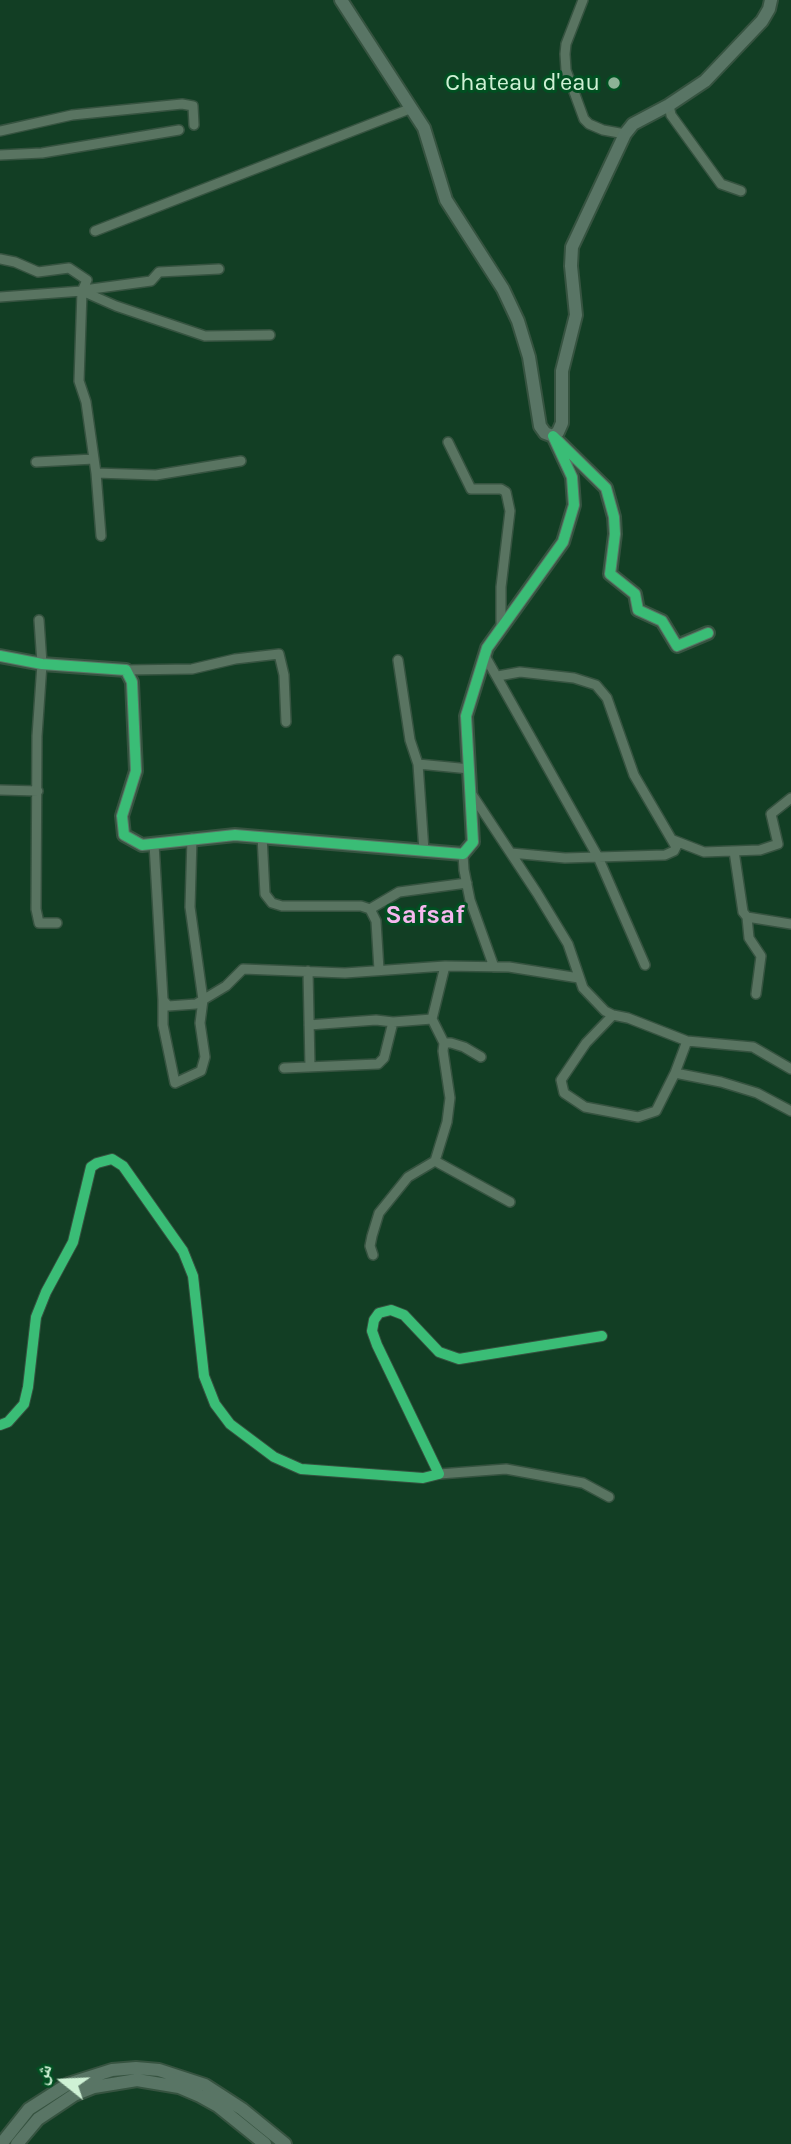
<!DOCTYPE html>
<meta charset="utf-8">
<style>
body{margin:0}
#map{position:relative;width:791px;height:2144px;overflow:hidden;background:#123e24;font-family:Karla,"Noto Naskh Arabic",sans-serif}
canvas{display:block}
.north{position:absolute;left:28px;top:2046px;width:70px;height:70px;-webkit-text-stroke:5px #014f21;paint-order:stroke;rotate:288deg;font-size:19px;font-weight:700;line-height:28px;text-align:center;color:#cff1d5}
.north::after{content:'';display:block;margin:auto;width:24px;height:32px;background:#cff1d5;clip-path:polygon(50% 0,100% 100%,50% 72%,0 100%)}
</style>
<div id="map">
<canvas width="791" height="2144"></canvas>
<div class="north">ش</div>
</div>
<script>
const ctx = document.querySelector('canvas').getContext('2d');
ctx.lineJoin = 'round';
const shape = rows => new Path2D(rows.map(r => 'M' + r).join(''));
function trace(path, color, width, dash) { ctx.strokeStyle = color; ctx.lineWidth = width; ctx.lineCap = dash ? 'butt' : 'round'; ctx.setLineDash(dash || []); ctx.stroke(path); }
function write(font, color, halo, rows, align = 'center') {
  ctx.font = font + ' Karla,sans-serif'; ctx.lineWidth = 6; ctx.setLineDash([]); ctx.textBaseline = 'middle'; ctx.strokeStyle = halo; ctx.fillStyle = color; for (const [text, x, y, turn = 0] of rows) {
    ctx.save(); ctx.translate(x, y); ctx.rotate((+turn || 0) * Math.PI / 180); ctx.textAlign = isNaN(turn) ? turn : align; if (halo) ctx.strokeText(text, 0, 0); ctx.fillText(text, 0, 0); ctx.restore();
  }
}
const street = shape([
 [583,0,566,44,565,54,566,70,584,119,589,124,603,130,625,134],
 [669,105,671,115,721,184,741,191],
 [0,131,72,115,182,104,193,106,194,125],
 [0,155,42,153,179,130],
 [95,231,412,108],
 [0,259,15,262,38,272,69,268,87,280,82,291,0,297],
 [84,290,151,281,159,272,219,269],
 [82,291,79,381,86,402,96,473,101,536],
 [82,291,116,306,205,336,270,335],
 [448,442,471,489,501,489,506,492,510,511,501,587,501,628],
 [36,462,94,459],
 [96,473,156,475,241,461],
 [39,620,42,664,37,736,36,909,39,923,57,923],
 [485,656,598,857,645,965],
 [398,660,410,740,418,764],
 [126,670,192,669,235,659,279,654,284,675,286,722],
 [498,676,520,672,574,678,596,685,607,698,634,775,676,847,674,851,665,855,565,858,511,853],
 [0,790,38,791],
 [471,793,537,893,568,944,583,988,605,1011,613,1015,628,1018,687,1041,753,1047,791,1069],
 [262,836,265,894,272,903,282,906,361,906,370,909,376,921,379,970],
 [673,840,704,852,760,850,778,844,771,814,791,798],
 [154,844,163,1000,168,1006,196,1004,226,986,243,969,345,973,445,966,509,967,579,978],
 [424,851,418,764,470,769],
 [734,851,743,912,747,917,749,938,761,956,756,994],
 [463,854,464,870,470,900,494,967],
 [370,909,399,892,467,883],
 [747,917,791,924],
 [308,971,310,1067],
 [163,1000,163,1025,175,1083,201,1071,205,1057,200,1023,203,1000,190,907,192,838],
 [613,1015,586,1043,561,1080,564,1093,585,1107,638,1117,656,1111,675,1073,721,1082,757,1093,791,1111],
 [309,1025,376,1020,393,1022,432,1019],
 [444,1043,451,1043,464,1047,481,1057],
 [284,1068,378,1064,384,1058,393,1022],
 [675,1073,687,1041],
 [435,1161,510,1202],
 [373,1255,370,1246,372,1236,379,1213,408,1177,435,1161,447,1122,450,1098,443,1051,444,1043,432,1019,445,966],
 [0,1425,8,1422,24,1404,28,1387,36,1317,46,1292,73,1242,91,1167,97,1163,112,1159,123,1166,183,1251,193,1276,204,1376,215,1404,230,1424,274,1457,301,1469,423,1478,439,1474,377,1345,372,1331,374,1320,379,1313,391,1310,404,1315,439,1352,459,1359,602,1336],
 [439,1474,506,1469,583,1483,609,1497]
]);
const secondary = shape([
 [341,0,424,128,446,200,503,289,518,321,529,357,540,426,545,433,553,436,558,432,562,423,562,371,576,315,571,266,572,247,625,134,633,124,669,105,705,81,762,21,769,9,771,0],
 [0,656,42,664,126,670,132,682,136,771,122,816,124,835,142,845,235,835,463,854,473,842,466,716,487,648,563,542,574,505,572,477,553,436,606,488,614,517,615,534,610,574,635,594,638,610,662,621,677,646,708,633],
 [1,2144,29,2109,68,2084,112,2070,136,2068,159,2070,205,2085,242,2109,285,2144],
 [17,2144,38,2119,74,2095,94,2087,137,2080,179,2087,200,2096,218,2106,265,2144]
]);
const cycleway = shape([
 [0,656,42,664,126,670,132,682,136,771,122,816,124,835,142,845,235,835,463,854,473,842,466,716,487,648,563,542,574,505,572,477,553,436,606,488,614,517,615,534,610,574,635,594,638,610,662,621,677,646,708,633],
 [0,1425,8,1422,24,1404,28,1387,36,1317,46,1292,73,1242,91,1167,97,1163,112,1159,123,1166,183,1251,193,1276,204,1376,215,1404,230,1424,274,1457,301,1469,423,1478,439,1474,377,1345,372,1331,374,1320,379,1313,391,1310,404,1315,439,1352,459,1359,602,1336]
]);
const markers = [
 [614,83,7,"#8db297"]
];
const poiNames = [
 ["Chateau d'eau",600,83]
];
const neighbourhoodNames = [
 ["Safsaf",425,916]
];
trace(street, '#365340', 12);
trace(secondary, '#365340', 16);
trace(street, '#597461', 9);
trace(secondary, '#597565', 12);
trace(cycleway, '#3abd76', 10);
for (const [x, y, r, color] of markers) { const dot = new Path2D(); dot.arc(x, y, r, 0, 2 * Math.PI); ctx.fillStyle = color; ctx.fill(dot); trace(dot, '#014f21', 2.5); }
write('24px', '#cff1d5', '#014f21', poiNames, 'right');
write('bold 26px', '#f6b8ef', '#014f21', neighbourhoodNames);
</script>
